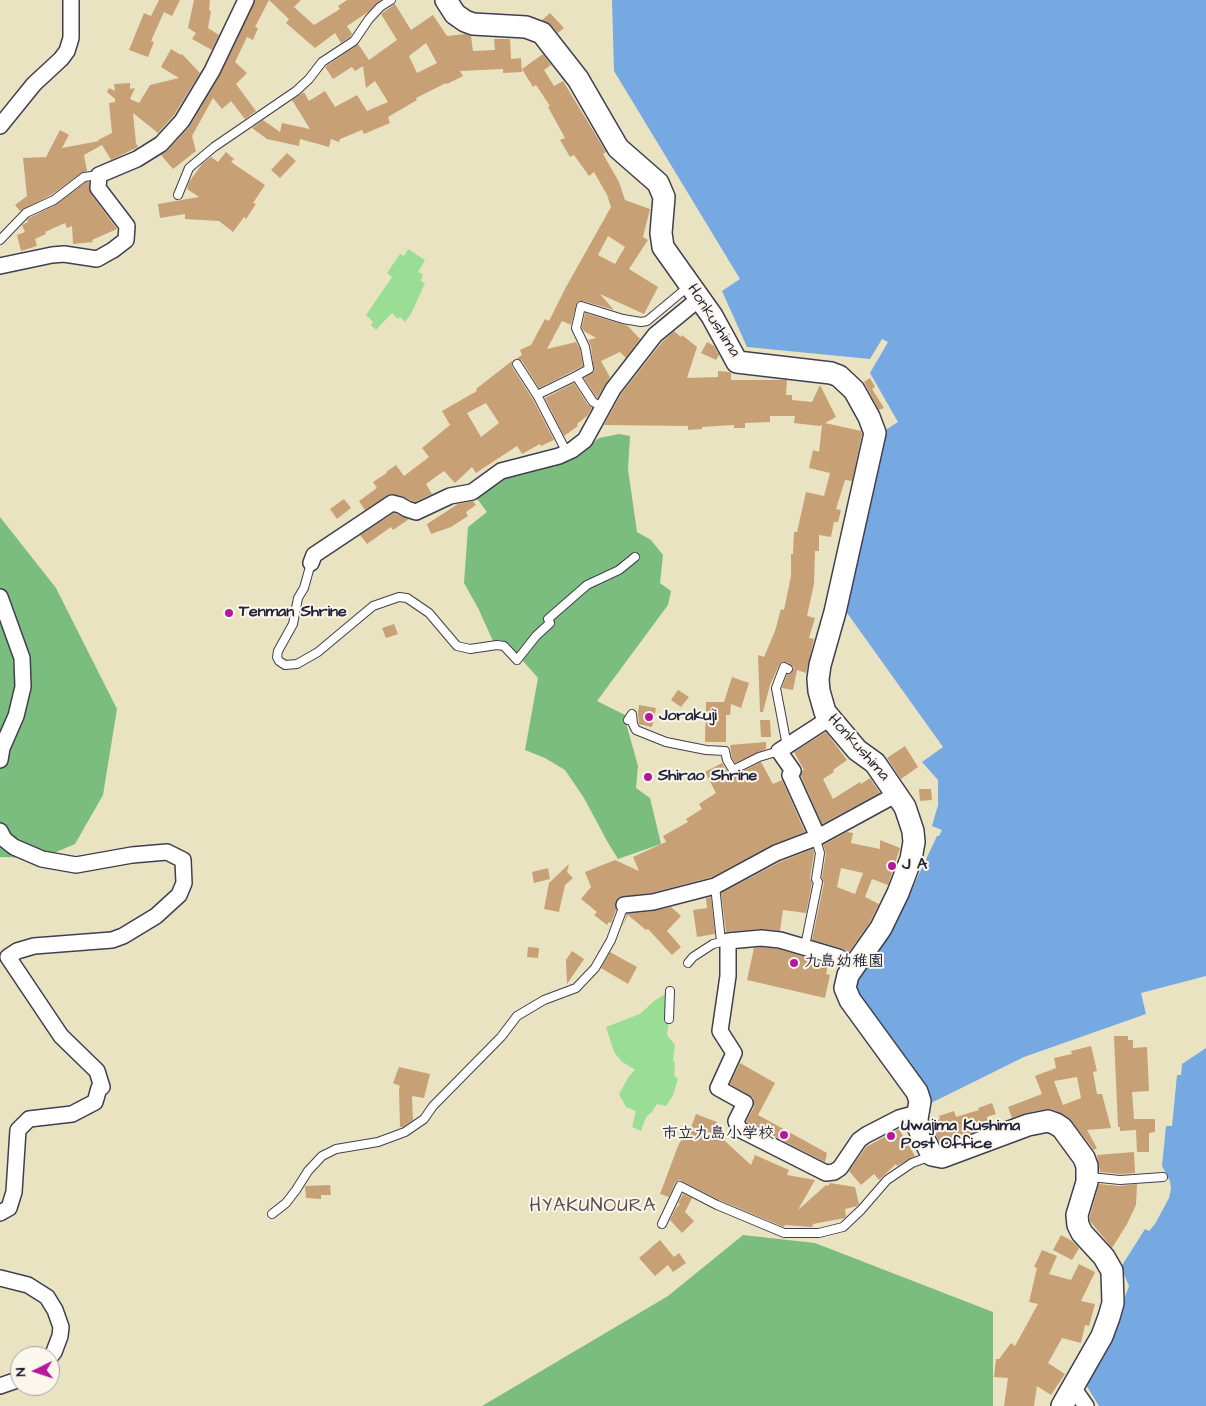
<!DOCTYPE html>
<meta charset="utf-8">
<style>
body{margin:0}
#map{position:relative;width:1206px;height:1406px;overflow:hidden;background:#eae3c2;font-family:"Architects Daughter",sans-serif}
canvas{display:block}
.north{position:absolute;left:10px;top:1346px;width:50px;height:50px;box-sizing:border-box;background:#fbf7ec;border:1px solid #a4a2a5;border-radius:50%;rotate:266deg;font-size:14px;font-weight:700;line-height:20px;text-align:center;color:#22223b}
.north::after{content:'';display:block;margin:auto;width:18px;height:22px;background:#b5179e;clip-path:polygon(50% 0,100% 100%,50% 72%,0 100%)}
</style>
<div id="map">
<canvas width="1206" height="1406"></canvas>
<div class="north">N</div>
</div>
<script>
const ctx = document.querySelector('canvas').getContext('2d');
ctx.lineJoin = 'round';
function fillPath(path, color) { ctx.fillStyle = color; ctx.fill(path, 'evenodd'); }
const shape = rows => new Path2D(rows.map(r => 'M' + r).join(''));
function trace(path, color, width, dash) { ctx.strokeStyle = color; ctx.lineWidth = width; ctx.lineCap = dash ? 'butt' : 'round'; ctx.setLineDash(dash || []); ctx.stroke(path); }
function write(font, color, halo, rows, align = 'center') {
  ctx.font = font + ' "Architects Daughter","Klee One",sans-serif'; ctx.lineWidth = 4; ctx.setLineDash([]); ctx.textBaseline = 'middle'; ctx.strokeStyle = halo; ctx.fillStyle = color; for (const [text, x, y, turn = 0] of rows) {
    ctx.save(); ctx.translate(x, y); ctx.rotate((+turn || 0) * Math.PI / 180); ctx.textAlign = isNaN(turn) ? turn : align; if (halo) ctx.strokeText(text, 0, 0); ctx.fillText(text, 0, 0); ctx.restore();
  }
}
const green = shape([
 [408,249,425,260,418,272,423,274,421,281,425,283,411,314,405,322,400,317,398,319,392,313,376,330,371,325,373,322,366,315,392,277,387,273,400,254,404,256],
 [665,994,669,1019,667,1035,675,1045,673,1061,675,1062,674,1075,678,1079,673,1095,666,1106,657,1104,652,1112,646,1117,641,1131,632,1127,636,1111,626,1107,619,1094,629,1076,635,1070,621,1061,614,1052,606,1027,640,1014,654,1001]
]);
const forest = shape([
 [619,434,630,436,628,469,637,532,651,540,663,555,660,583,671,591,668,605,597,701,625,715,626,723,638,766,636,788,650,798,661,844,618,859,607,841,584,798,565,770,545,758,525,750,538,678,507,643,501,640,493,641,478,608,464,583,468,527,487,512,472,492,481,485,590,445,599,438],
 [0,517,56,588,117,709,103,795,75,844,42,858,0,857],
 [743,1235,815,1243,993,1312,993,1406,482,1406,668,1296]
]);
const water = shape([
 [612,0,1206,0,1206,976,1141,993,1146,1014,1024,1057,931,1103,852,996,852,983,902,910,937,836,939,836,942,830,932,826,938,805,938,780,922,762,943,747,845,610,881,433,898,422,870,373,888,342,882,339,870,359,747,347,722,291,740,279,614,71],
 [1206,1048,1206,1406,1099,1406,1083,1380,1119,1313,1129,1286,1121,1267,1145,1229,1149,1231,1155,1224,1169,1198,1171,1189,1170,1181,1162,1166,1166,1126,1172,1126,1177,1075,1181,1075,1182,1064]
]);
const building = shape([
 [159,0,180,0,172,16,164,12,151,41,154,42,148,57,129,50,144,13,151,16],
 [194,0,210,0,209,10,211,11,208,28,219,35,212,50,192,39,196,33,188,28],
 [255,0,269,0,255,27,258,28,253,40,247,37,235,62,247,73,236,84,256,111,245,119,231,101,222,109,213,98,192,136,196,151,173,169,161,155,168,150,190,126,220,75],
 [269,0,301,0,294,7,314,25,340,9,338,6,347,0,381,0,368,12,347,26,352,34,350,37,341,43,335,33,315,48,286,23,289,19],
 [395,4,411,30,433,15,447,36,465,34,471,36,473,51,495,50,494,39,510,39,511,59,521,58,522,72,503,73,503,69,460,71,463,76,447,84,446,83,416,98,417,100,388,117,390,123,364,134,362,130,340,139,339,142,331,139,329,147,300,139,299,146,267,139,252,128,263,120,280,132,282,123,310,129,292,100,304,92,309,101,325,91,335,107,357,95,367,111,388,102,375,81,366,88,363,66,355,71,352,67,333,79,325,67,358,44,369,60,397,40,381,14],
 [426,43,437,63,417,73,409,56],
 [550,13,564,28,558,33,551,25,542,20],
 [171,49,181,55,182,54,200,73,174,115,158,133,133,113,136,143,138,147,111,160,102,145,84,155,87,171,81,173,51,195,20,211,15,205,27,196,23,158,46,157,60,130,69,135,62,148,99,141,98,140,112,133,109,103,115,102,115,99,107,92,109,88,115,91,114,84,130,83,130,89,135,88,130,99,139,103,150,85,179,78,161,67],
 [543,54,551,65,544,70,554,86,563,81,606,152,603,154,619,182,625,200,650,209,643,237,648,240,629,269,658,287,644,314,600,294,614,310,583,301,577,302,571,325,562,321,547,349,576,342,580,349,583,366,539,388,522,361,516,359,522,355,520,350,531,345,545,319,549,321,566,287,611,207,607,195,594,172,589,176,574,155,570,157,560,140,565,138,548,107,550,106,536,85,533,87,522,69],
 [608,236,625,247,615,264,598,255],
 [226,152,234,159,231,162,265,185,253,203,256,204,246,219,244,217,233,232,219,221,185,219,185,214,160,218,158,204,199,197,187,189,189,182,202,164,211,157,218,162],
 [287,153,296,161,280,178,271,170],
 [86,182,89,182,91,194,117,229,92,240,93,242,73,244,72,226,67,228,65,223,45,232,46,234,35,239,37,246,21,251,17,235,25,232,22,225,28,222,27,220,29,218,57,204],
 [585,313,628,326,640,339,626,358,620,352,601,361,610,377,597,398,584,378,594,371,591,346,588,340,596,338,584,331,582,327],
 [674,331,681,337,682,335,697,347,687,378,718,377,718,371,729,372,731,373,731,380,787,380,786,395,792,395,792,400,812,402,820,385,836,417,825,423,861,431,862,434,852,481,845,480,836,509,841,510,838,522,834,522,831,537,819,535,819,551,815,551,814,584,807,616,815,618,809,638,814,639,806,673,797,670,793,690,782,688,787,674,791,673,794,668,787,662,780,663,770,685,763,712,760,712,758,655,764,657,775,631,781,609,784,610,791,576,791,554,793,554,794,532,797,532,806,492,824,496,830,473,809,468,813,450,819,452,822,425,819,426,794,423,795,416,770,416,770,422,745,423,745,428,734,428,734,425,702,427,702,429,688,430,688,426,604,425,621,394,662,342],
 [707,342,714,346,719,355,716,360,701,353],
 [512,361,512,367,532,398,554,440,541,446,540,444,522,454,517,446,476,473,472,467,455,483,444,471,426,484,432,494,415,502,402,496,391,494,365,510,359,501,377,488,373,482,387,473,386,472,396,465,404,476,429,457,422,448,450,425,442,411,477,391,476,389],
 [486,403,499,423,481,437,467,413],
 [870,378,875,387,872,389,884,408,879,410,864,382],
 [574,383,588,405,592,408,587,416,577,424,578,426,564,436,545,398],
 [344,499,351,508,337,519,330,509],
 [473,501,476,505,466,512,468,516,451,527,431,534,427,524,458,504],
 [394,513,409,519,393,530,391,527,367,544,360,535],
 [394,624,398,634,386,638,382,628],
 [732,677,749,683,741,708,731,704,730,715,726,715,726,742,705,742,706,702,724,702],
 [678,690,689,697,681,707,671,700],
 [639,705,656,708,652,727,639,724,638,713],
 [760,720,770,720,771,737,761,737],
 [826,732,847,760,833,770,834,772,823,779,833,799,860,782,861,784,870,778,880,793,822,824,801,776,802,771,804,770,794,752],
 [766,742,766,749,735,763,732,758,730,745],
 [905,746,918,767,901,779,887,758],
 [761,762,773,784,782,780,805,832,772,845,712,877,651,893,619,897,615,902,616,910,611,923,609,922,607,925,594,915,597,912,581,899,591,887,585,872,615,860,639,871,633,857,666,842,663,836,688,822,686,819,702,809,699,804,716,793,705,772,722,763,728,773,733,776],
 [919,789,931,789,932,800,920,801],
 [847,832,853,833,851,843,880,849,880,840,900,848,888,885,872,879,865,897,879,904,870,922,849,952,841,948,812,940,824,883,822,878,826,853,823,845],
 [841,868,863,873,855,894,837,887],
 [813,849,814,853,810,878,812,883,806,913,783,910,780,931,760,929,726,932,721,893,780,862],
 [569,864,567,872,573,878,565,885,559,912,544,909,549,883],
 [548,868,550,879,534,883,532,872],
 [711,897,715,934,697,937,693,910,707,908,706,898],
 [671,907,681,916,667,931,681,947,672,955,648,929,646,930,628,915,622,927,627,914,654,911],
 [528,947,539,948,538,958,527,957],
 [761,947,778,949,828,964,826,974,830,975,825,998,747,980,754,948],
 [572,951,584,959,567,984,566,960],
 [610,952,637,967,628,984,601,968],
 [1114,1036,1128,1036,1128,1040,1133,1040,1133,1048,1147,1047,1149,1091,1132,1092,1134,1119,1155,1119,1155,1132,1149,1133,1149,1152,1137,1152,1136,1130,1120,1131,1120,1127,1118,1127],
 [1091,1046,1097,1071,1093,1072,1097,1094,1102,1094,1111,1128,1087,1130,1097,1148,1094,1150,1069,1118,1052,1109,1046,1109,1026,1113,1012,1118,1008,1107,1042,1094,1035,1076,1056,1068,1054,1058,1072,1054,1071,1051],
 [1077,1077,1081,1098,1063,1105,1054,1081],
 [740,1063,775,1083,758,1115,827,1153,825,1162,746,1122,754,1107,753,1098,730,1084],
 [399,1067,430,1074,424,1098,412,1096,413,1120,403,1127,400,1127,399,1090,400,1086,393,1083],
 [992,1103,996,1114,987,1117,990,1126,940,1144,930,1123,940,1119,939,1116,954,1111,956,1117,979,1110,978,1108],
 [696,1114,717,1122,714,1131,751,1165,755,1155,789,1170,787,1175,815,1180,798,1210,826,1185,828,1186,830,1183,855,1187,859,1204,857,1206,845,1209,846,1216,845,1218,813,1224,812,1227,785,1225,784,1227,719,1200,682,1181,679,1180,675,1183,669,1197,660,1194,678,1146,687,1129,690,1130],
 [899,1129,915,1156,897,1166,896,1164,879,1180,874,1174,861,1185,849,1171,866,1147],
 [1134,1152,1135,1173,1120,1174,1100,1172,1097,1155],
 [1099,1184,1119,1186,1137,1184,1136,1205,1127,1224,1112,1248,1090,1221,1090,1216],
 [330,1185,331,1195,321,1195,321,1199,306,1198,305,1186],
 [683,1194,692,1198,685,1212,694,1221,682,1233,670,1220,676,1208,680,1204,678,1203],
 [1061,1235,1072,1241,1079,1248,1072,1260,1053,1250],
 [660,1240,674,1257,679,1253,686,1263,673,1272,668,1265,655,1276,639,1258],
 [1042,1250,1057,1256,1049,1274,1071,1280,1079,1264,1095,1272,1081,1301,1095,1304,1089,1326,1085,1325,1081,1343,1062,1338,1048,1363,1065,1374,1051,1395,1037,1386,1034,1406,1004,1406,1008,1378,994,1377,996,1359,999,1359,1011,1343,1015,1346,1038,1304,1029,1302,1037,1268,1034,1267]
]);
const service = shape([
 [178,195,189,168,214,147,296,91,309,79,322,62,354,41,369,19,380,7,391,0],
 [0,240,26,213,54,200,84,177,99,175],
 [517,364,537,395,565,449],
 [537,395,576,376],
 [603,407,593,402,576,376,589,369,585,347,576,328,581,306,623,319,641,322,647,321,689,286],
 [311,563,304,588,298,598,293,624,278,651,277,657,279,661,285,665,297,664,318,652,373,606,399,597,407,598,429,613,457,646,470,649,497,645,504,646,517,660,536,636,550,623,548,619,587,585,619,570,635,557],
 [628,720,632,714,633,724,636,730,666,742,706,750,725,751,727,760,733,770,759,757,779,751],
 [787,746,776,688,784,667,788,669],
 [715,886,721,941],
 [805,946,818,882,816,879,820,853,815,837],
 [688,963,693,957,713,944,726,941],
 [669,1019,670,991],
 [1090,1177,1120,1180,1163,1177],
 [272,1214,286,1203,296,1190,308,1171,322,1156,336,1149,378,1142,405,1132,424,1119,433,1106,501,1037,517,1016,544,1000,576,988,595,968,611,940,624,905],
 [662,1224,680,1186,717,1205,784,1233,819,1233,843,1227,861,1210,887,1180,912,1163,931,1156]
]);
const minor = shape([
 [0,126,34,84,61,59,67,51,71,38,71,0],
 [0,266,52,255,64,254,97,259,113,250,126,240,127,226,98,188,99,175,137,159,161,144,182,121,212,71,246,0],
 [311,563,314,555,392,503,400,505,407,509,416,512,450,496,472,492,501,471,559,456,572,450,585,440,613,389,655,335,700,298],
 [0,597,22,658,23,687,16,716,2,748,0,760],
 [0,831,4,839,14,847,42,859,76,865,132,855,167,852,183,860,184,883,179,895,156,916,123,936,112,940,34,946,17,951,8,957,61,1036,97,1071,102,1087,99,1088,95,1102,72,1114,29,1119,18,1130,14,1192,9,1208,0,1213],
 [818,837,790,775,793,771,779,751,830,718],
 [624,905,653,902,715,886,776,853,818,837,897,794],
 [855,966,838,957,780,940,761,938,728,941,728,976,720,1031,734,1053,718,1088,745,1103,736,1121,739,1129,826,1173,834,1172,840,1168,859,1140,866,1135,899,1118,917,1113],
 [0,1278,28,1285,47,1297,55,1310,61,1327,60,1336,54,1352,50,1357],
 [0,1386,20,1379],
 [1072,1386,1086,1406]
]);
const secondary = shape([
 [446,0,455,14,465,21,473,24,526,27,542,33,578,79,618,148,658,183,664,197,661,233,663,247,712,316,737,362,831,373,839,376,854,390,869,417,875,433,835,612,820,665,818,679,819,691,825,712,857,750,875,763,905,807,913,831,914,842,911,859,898,893,881,928,848,975,845,988,850,1000,917,1092,920,1101,917,1119,918,1127,932,1155,942,1157,1028,1125,1048,1121,1056,1124,1062,1128,1084,1158,1087,1166,1087,1182,1077,1215,1078,1225,1082,1233,1104,1257,1112,1271,1113,1303,1109,1317,1102,1336,1062,1406]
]);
const markers = [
 [229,613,5,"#b5179e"],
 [649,717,5,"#b5179e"],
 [648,777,5,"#b5179e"],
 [892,866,5,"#b5179e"],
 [794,963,5,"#b5179e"],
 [784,1135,5,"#b5179e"],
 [891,1136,5,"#b5179e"]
];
const streetNames = [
 ["Honkushima",713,321,57],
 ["Honkushima",858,748,48]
];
const poiNames = [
 ["Tenman Shrine",239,613],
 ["Jorakuji",659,717],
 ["Shirao Shrine",658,777],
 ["J A",902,866],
 ["九島幼稚園",804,963],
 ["Uwajima Kushima",901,1127],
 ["Post Office",901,1145],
 ["市立九島小学校",774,1135,"right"]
];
const quarterNames = [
 ["HYAKUNOURA",593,1207]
];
fillPath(green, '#9ade96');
fillPath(forest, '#7bbd7f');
fillPath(water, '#76a8e1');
fillPath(building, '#c8a076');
trace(service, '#403f4f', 10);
trace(minor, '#403f4f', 18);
trace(secondary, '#403f4f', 24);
trace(service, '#fff', 8);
trace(minor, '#fff', 15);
trace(secondary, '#fff', 21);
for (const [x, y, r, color] of markers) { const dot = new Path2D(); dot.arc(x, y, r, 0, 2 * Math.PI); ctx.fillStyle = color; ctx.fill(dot); trace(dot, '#fbf7ec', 2); }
write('16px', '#22223b', '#fbf7ec', streetNames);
write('bold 16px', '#22223b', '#fbf7ec', poiNames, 'left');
ctx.letterSpacing = '1px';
write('19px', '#5c4e50', '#fbf7ec', quarterNames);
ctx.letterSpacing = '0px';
</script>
